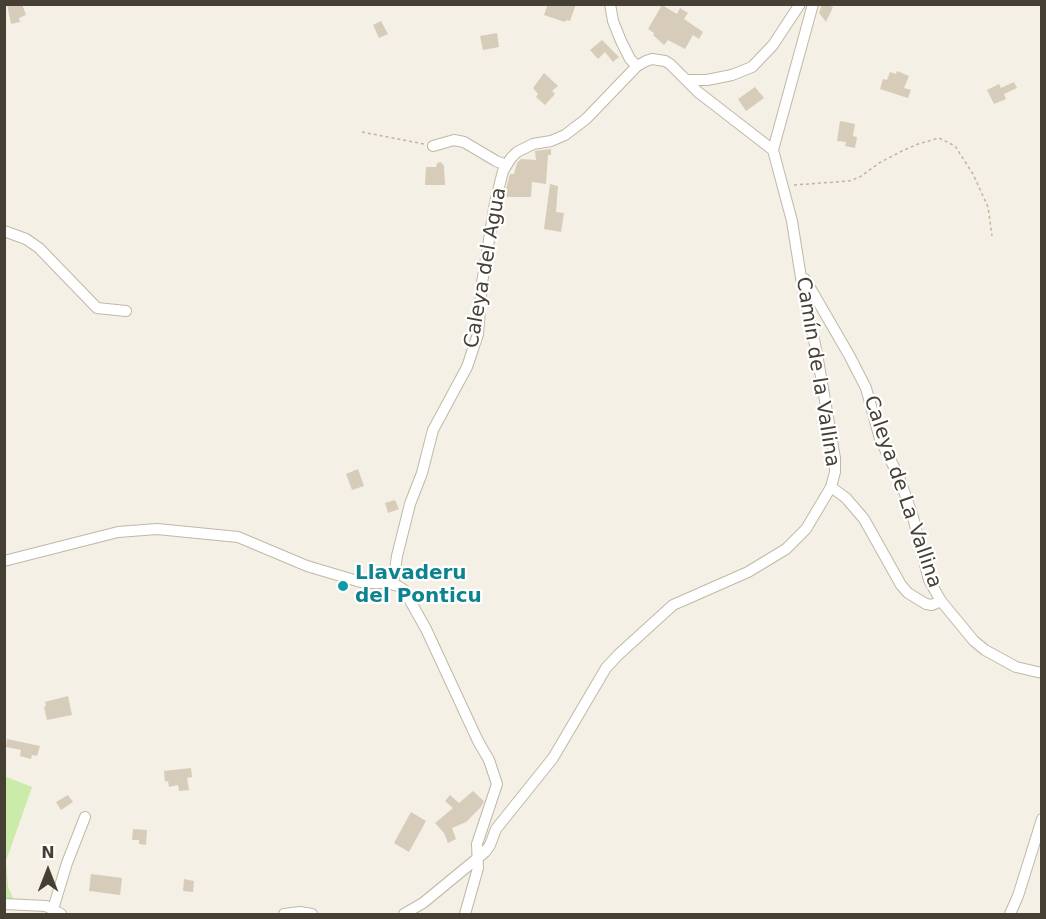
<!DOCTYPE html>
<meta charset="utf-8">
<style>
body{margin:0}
#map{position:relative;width:1046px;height:919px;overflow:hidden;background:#f4f0e5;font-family:"DejaVu Sans",sans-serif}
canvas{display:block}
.frame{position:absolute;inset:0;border:6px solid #464034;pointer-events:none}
.north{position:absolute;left:18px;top:841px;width:60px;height:60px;-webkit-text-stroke:4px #fff;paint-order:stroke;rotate:0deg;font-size:16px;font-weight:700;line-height:24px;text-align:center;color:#464034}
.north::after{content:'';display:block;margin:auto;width:21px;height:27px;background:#464034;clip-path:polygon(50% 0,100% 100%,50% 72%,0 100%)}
</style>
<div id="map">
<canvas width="1046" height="919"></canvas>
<div class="frame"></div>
<div class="north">N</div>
</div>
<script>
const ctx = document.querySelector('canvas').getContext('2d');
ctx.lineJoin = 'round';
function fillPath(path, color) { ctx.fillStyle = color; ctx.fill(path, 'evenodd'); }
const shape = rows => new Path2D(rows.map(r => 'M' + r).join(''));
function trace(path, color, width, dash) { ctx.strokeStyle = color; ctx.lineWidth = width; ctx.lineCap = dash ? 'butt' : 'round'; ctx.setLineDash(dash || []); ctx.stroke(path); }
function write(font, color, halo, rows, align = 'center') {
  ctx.font = font + ' "DejaVu Sans",sans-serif'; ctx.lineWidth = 4.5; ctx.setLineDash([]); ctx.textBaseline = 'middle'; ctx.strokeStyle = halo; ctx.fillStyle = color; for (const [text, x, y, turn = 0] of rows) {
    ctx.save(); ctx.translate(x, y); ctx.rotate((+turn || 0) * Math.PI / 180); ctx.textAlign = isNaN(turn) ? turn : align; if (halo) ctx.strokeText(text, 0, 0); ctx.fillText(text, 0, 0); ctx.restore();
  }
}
const green = shape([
 [4,776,32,787,6,861,8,887,14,900,5,900]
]);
const building = shape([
 [7,4,22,4,26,15,19,18,20,22,11,24],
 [548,4,576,4,570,21,566,20,565,22,544,15],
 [822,4,833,7,826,22,819,13],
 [662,5,677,14,680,8,688,13,684,19,703,32,699,39,693,35,685,49,668,40,664,45,653,35,654,33,648,29],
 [381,21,388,34,379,38,373,25],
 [497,33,499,47,483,50,480,36],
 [602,40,619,57,613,62,605,52,598,59,590,50],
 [897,71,909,76,904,88,911,90,908,98,880,89,883,79,887,80,890,72,896,74],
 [544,73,558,86,552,91,555,94,545,105,536,97,538,94,533,88],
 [1014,82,1017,88,1004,94,1006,99,994,104,987,90,999,84,1001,88],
 [755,87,764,98,746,111,738,99],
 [840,121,855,124,853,136,857,137,855,148,845,146,846,142,837,141],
 [551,149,551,155,548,155,546,184,532,182,531,197,504,197,510,174,514,174,517,163,521,159,536,160,535,151],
 [441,162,444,166,445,185,425,185,426,167,436,167,437,163],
 [550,184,558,186,556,212,564,213,561,232,544,229],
 [358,469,364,486,352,490,346,474],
 [395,500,399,509,388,513,385,503],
 [68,696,72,715,47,720,44,707,46,706,45,702],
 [7,739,40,746,37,756,32,755,31,759,20,756,21,750,6,747],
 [191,768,192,777,187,778,189,790,179,791,178,785,169,787,168,781,165,782,164,771],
 [473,791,484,801,481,807,466,822,452,828,456,839,448,843,444,833,435,823,453,808,445,801,450,795,459,803],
 [68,795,73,802,61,810,56,802],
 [411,812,426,821,409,852,394,843],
 [133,829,147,830,146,845,139,844,139,840,132,840],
 [91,874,122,878,120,895,89,891],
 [184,879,194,881,193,892,183,891]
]);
const path = shape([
 [362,132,424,144],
 [794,185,849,181,860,177,879,163,902,151,918,144,939,138,955,146,973,174,988,207,992,236]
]);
const minor = shape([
 [610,4,613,21,621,41,630,59,637,66],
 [686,80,707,80,732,75,752,67,773,45,800,4],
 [433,146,454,140,464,142,496,161,506,165],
 [4,231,26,239,39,248,97,308,126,311],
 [805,279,849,355,866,388,880,439,899,477,913,517,929,580,941,601,974,641,985,650,1016,667,1042,673],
 [831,487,846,498,864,519,901,585,908,593,926,604,932,605,941,601],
 [4,561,118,532,157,529,238,537,307,566,364,583,387,583,398,586,404,590,426,629,478,741,489,760,497,784,477,844,478,868,465,914],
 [393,584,397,556,410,504,422,473,433,430,467,367,478,334,482,283,495,203,503,171,511,158,517,152,533,144,551,141,565,135,586,119,637,66,646,61,652,59,665,61,670,64,698,92,773,150],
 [4,904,46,906,61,914],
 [53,909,67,863,85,817],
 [284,914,300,912,312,914],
 [404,914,423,903,485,852,490,845,496,829,553,758,606,668,618,655,673,605,748,572,786,549,806,529,831,487,835,472,835,458,817,354,802,284,792,221,773,150,813,4],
 [1010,914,1018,896,1042,819]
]);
const markers = [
 [343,586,6,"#0f9aa8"]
];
const streetNames = [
 ["Caleya del Agua",486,268,-80],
 ["Camín de la Vallina",817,372,81],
 ["Caleya de La Vallina",902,492,71]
];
const cultureNames = [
 ["Llavaderu",355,574],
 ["del Ponticu",355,597]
];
fillPath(green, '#caebaa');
fillPath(building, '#d6ccb9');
trace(minor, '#c0b8a7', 12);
trace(path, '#c2b597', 1.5, [3, 3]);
trace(minor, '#fff', 10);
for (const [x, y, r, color] of markers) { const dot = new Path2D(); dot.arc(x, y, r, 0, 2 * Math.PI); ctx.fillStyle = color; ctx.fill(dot); trace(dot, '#fff', 2); }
write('20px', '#464034', '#fff', streetNames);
write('bold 20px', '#0d838f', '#fff', cultureNames, 'left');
</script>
